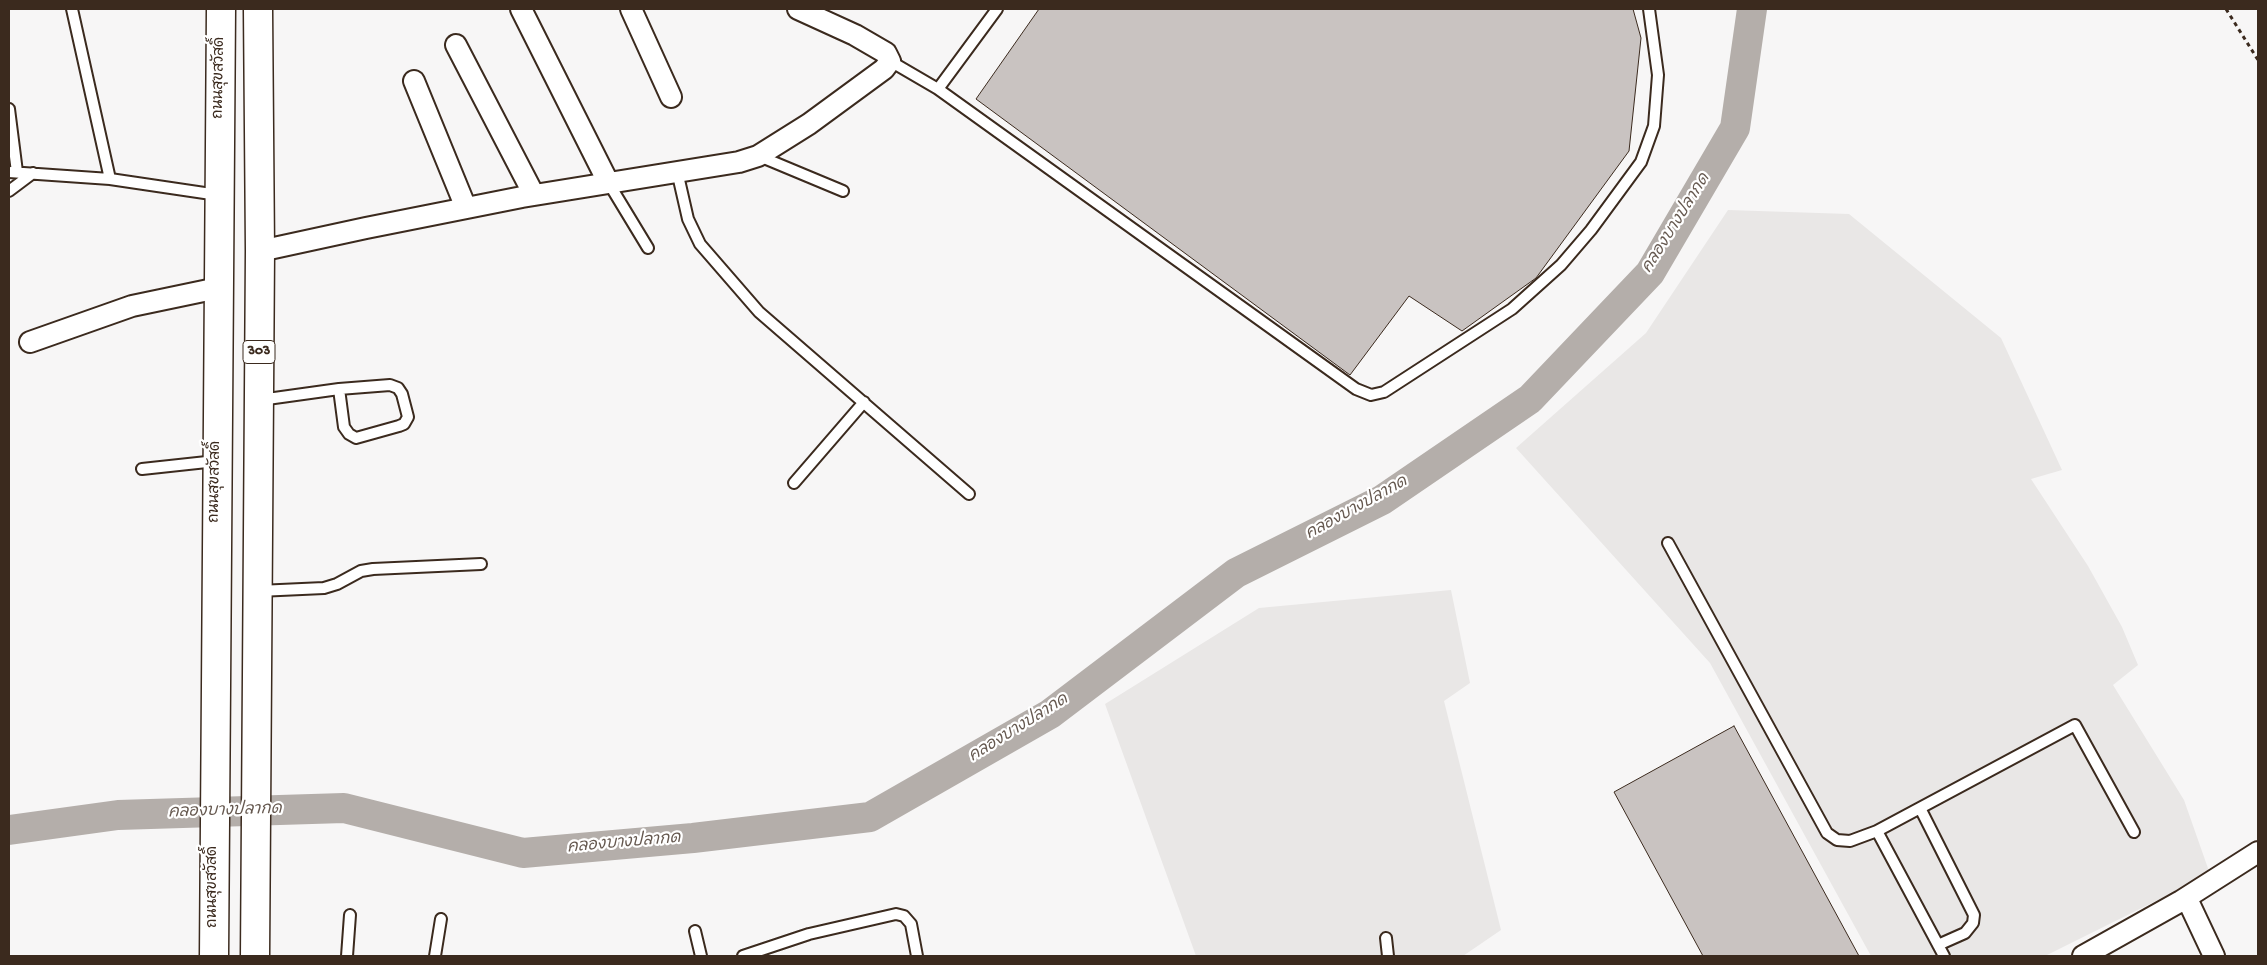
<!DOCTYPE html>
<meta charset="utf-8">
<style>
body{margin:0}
#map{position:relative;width:2267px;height:965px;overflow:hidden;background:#f7f6f6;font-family:"Gochi Hand",sans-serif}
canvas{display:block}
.frame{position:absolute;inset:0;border:10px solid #3b2a1e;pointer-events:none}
</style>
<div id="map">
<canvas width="2267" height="965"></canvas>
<div class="frame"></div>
</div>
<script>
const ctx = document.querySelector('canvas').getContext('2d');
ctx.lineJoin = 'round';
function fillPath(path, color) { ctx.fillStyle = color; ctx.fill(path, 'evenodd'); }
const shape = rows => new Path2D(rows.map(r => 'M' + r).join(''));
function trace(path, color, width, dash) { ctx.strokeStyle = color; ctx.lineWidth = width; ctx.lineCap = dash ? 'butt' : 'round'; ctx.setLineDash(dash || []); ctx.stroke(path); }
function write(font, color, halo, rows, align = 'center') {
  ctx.font = font + ' "Gochi Hand","Playpen Sans Thai",sans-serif'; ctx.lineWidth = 4.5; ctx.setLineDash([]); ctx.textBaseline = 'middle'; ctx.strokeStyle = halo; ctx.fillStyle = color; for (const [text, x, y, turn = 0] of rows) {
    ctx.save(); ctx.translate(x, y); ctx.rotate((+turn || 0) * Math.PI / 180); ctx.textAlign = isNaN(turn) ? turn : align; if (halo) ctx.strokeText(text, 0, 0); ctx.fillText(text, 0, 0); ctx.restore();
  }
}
const built = shape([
 [1728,210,1849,214,2001,338,2062,470,2031,479,2088,566,2122,627,2138,665,2113,685,2184,800,2210,874,2045,956,1871,956,1710,663,1516,448,1646,333],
 [1451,590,1470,683,1444,701,1501,930,1463,956,1196,956,1105,704,1259,608]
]);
const river = shape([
 [9,830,118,815,344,808,523,853,693,838,870,817,1050,714,1236,573,1382,500,1530,399,1650,273,1735,128,1752,9]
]);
const building = shape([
 [1039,9,1633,9,1641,38,1629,151,1536,278,1462,331,1409,296,1350,375,976,99,1039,9],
 [1734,726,1859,956,1703,956,1614,792,1734,726]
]);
const path = shape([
 [2226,9,2258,60]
]);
const lane = shape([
 [72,9,110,179],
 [890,61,938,89,1356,389,1371,395,1384,392,1512,309,1561,265,1591,230,1641,162,1654,126,1658,75,1649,9],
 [938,89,997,9],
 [9,109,17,172],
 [759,156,843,191],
 [677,171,688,219,700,244,759,312,969,494],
 [9,172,110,179,218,195],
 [608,182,648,248],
 [9,191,33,173],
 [260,400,339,389,390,385,398,388,402,394,408,417,404,424,399,426,356,438,349,434,344,427,339,389],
 [142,469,216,461],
 [794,483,864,402],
 [1668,543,1827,833,1837,840,1850,841,1877,831,1944,956],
 [258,591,324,588,337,584,361,571,373,569,481,564],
 [1920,808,1974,915,1973,923,1965,933,1938,945],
 [1877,831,2075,725,2134,832],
 [695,931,701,956],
 [1386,938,1388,956],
 [347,956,350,915],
 [435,956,441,919],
 [743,956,809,934,896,914,904,916,911,924,917,956]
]);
const street = shape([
 [521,9,608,182],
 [631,9,671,97],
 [456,45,534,195],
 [414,81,466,208],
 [260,251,366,228,522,197,739,162,758,156,809,124,884,69,890,61,886,53,855,35,798,9],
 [30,342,132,306,218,288],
 [2181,901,2189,903,2214,956],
 [2083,956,2181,901,2258,852]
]);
const primary = shape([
 [214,956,221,9],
 [255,956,260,251,258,9]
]);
const shields = [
 [259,352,32]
];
const shieldNames = [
 ["303",259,352]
];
const streetNames = [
 ["ถนนสุขสวัสดิ์",220,78,-89],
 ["ถนนสุขสวัสดิ์",216,482,-89],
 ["ถนนสุขสวัสดิ์",214,887,-90]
];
const waterNames = [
 ["คลองบางปลากด",1677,224,-58],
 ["คลองบางปลากด",1357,509,-29],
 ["คลองบางปลากด",1019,729,-32],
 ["คลองบางปลากด",225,812,-2],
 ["คลองบางปลากด",624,844,-5]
];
fillPath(built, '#e9e7e6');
trace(river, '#b4aeaa', 30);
fillPath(building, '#c9c3c1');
trace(building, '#3b2a1e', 1);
trace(lane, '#3b2a1e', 14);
trace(street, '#3b2a1e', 24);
trace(primary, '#3b2a1e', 31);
trace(path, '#3b2a1e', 3, [4, 4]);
trace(lane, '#fff', 10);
trace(street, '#fff', 20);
trace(primary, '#fff', 28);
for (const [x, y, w] of shields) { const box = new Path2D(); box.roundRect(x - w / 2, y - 11.5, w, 23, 4); ctx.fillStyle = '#fff'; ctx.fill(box); trace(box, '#3b2a1e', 1); }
write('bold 14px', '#3b2a1e', null, shieldNames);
write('15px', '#3b2a1e', '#fff', streetNames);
write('italic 16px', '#65584f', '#fff', waterNames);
</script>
